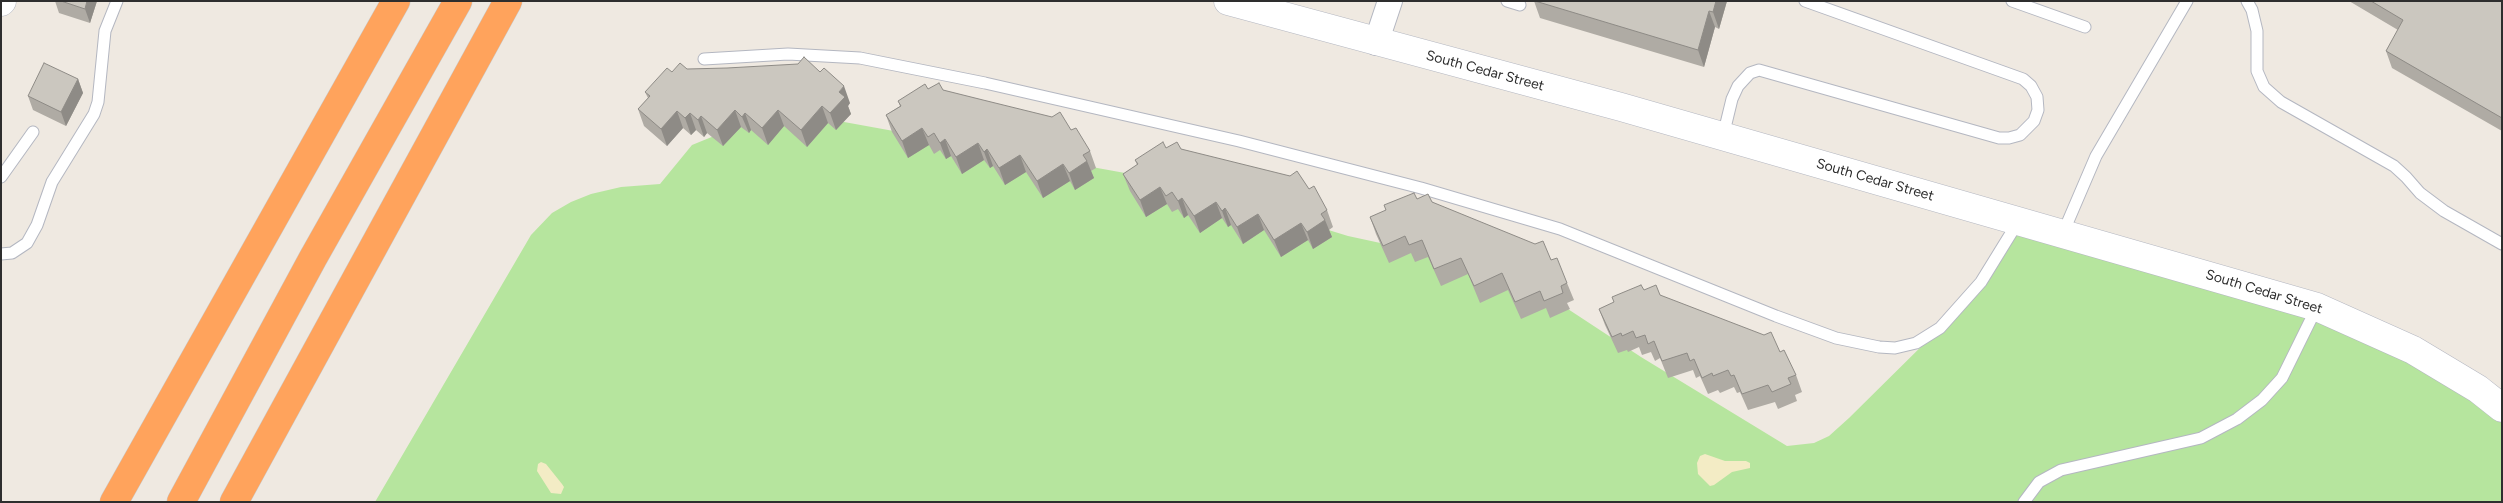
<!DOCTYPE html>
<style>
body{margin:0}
#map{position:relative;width:2503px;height:503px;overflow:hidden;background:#efe9e1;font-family:Figtree,sans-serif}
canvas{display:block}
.frame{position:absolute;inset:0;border:2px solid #2e2e2e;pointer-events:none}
</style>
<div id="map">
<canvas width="2503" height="503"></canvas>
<div class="frame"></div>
</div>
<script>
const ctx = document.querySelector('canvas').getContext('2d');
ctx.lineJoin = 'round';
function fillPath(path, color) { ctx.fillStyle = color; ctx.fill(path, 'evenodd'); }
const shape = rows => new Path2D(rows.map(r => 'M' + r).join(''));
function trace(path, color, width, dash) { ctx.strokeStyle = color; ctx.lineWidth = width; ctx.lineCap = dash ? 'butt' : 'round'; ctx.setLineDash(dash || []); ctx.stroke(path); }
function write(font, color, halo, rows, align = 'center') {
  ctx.font = font + ' Figtree,sans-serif'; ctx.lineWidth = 4; ctx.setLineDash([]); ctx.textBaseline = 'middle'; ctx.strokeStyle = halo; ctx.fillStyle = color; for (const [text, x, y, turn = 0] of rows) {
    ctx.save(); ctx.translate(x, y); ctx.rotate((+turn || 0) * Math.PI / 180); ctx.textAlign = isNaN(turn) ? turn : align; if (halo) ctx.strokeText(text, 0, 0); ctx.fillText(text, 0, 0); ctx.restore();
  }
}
const green = shape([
 [778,110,1169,181,1348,236,1510,271,1641,357,1787,446,1814,443,1829,436,1849,418,1940,328,1980,282,2019,220,2317,307,2502,408,2502,502,375,502,531,235,552,213,571,202,591,194,621,187,660,184,692,145]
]);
const sand = shape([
 [1705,454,1725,461,1746,461,1750,463,1750,468,1732,472,1714,485,1710,486,1698,474,1697,463,1700,456],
 [541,462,546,464,562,484,564,487,561,494,551,493,537,471,538,464]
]);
const service = shape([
 [1507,1,1520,5],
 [2012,1,2085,27],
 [2247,1,2252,10,2257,31,2257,71,2264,87,2281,102,2394,166,2406,177,2420,193,2444,211,2502,244],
 [704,59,788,54,860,58,985,83,1239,141,1421,188,1560,229,1776,316,1836,338,1879,347,1895,348,1916,343,1940,328,1981,282,2018,222],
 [1723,136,1732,99,1738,86,1750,73,1759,70,1999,138,2009,138,2020,135,2034,121,2038,110,2037,97,2031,86,2023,79,1805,1],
 [1,177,33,132],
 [2063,233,2096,156,2187,1],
 [1,254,12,253,27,243,37,225,52,182,94,114,98,102,105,31,117,1],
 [2024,502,2039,482,2061,470,2201,438,2237,419,2262,400,2282,378,2317,307]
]);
const minor = shape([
 [1376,43,1390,1]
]);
const secondary = shape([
 [1228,1,1621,107,2317,307,2413,350,2478,389,2502,408],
 [1,2,2,1]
]);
const motorway = shape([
 [114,502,396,1],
 [181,502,313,258,458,1],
 [234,502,508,1]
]);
const wall = shape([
 [55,1,97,1,90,23,59,13],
 [1534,1,1727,1,1719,29,1715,27,1704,67,1540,18],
 [2349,1,2502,1,2502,131,2392,68,2386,51,2398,30],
 [687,69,850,103,848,106,851,114,836,130,828,123,807,147,784,126,768,145,751,130,749,133,741,127,723,146,707,133,704,137,696,130,691,135,683,128,667,146,644,126,638,109,648,98,645,92,672,72],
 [78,79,83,93,66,126,33,110,28,96],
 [928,89,943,90,1071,130,1090,151,1096,168,1091,171,1094,178,1075,190,1070,181,1043,198,1026,172,1005,185,993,166,990,168,984,160,962,174,951,156,946,159,940,150,934,154,929,145,908,158,892,132,886,115,900,106,898,101],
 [1166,148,1181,149,1309,189,1327,210,1333,227,1329,230,1332,237,1313,249,1308,240,1281,257,1264,230,1243,244,1231,225,1228,227,1222,218,1200,233,1188,215,1184,218,1178,209,1172,212,1167,204,1146,217,1130,191,1123,174,1137,165,1135,160],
 [1417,199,1432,202,1551,260,1567,283,1574,300,1567,303,1570,309,1550,318,1546,308,1521,319,1508,290,1480,303,1468,274,1441,286,1428,257,1415,262,1411,253,1389,263,1376,234,1370,217],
 [1644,290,1660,295,1780,352,1796,375,1802,392,1795,395,1797,401,1778,409,1775,402,1748,410,1740,392,1737,393,1734,387,1720,393,1718,390,1708,394,1700,376,1696,378,1693,370,1668,378,1660,358,1655,361,1651,352,1642,355,1639,347,1628,352,1627,350,1618,353,1605,325,1599,309]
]);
const shadedWall = shape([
 [87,1,97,1,90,23,85,9],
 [1716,1,1727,1,1719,29,1713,12],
 [1709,11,1715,27,1704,67,1698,50],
 [78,79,83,93,66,126,61,112],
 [844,86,850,103,848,106,851,114,836,130,830,113,839,92],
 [822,106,828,123,807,147,801,130],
 [735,110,741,127,723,146,717,130],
 [778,110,784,126,768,145,762,128],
 [677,111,683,128,667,146,661,129],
 [690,113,696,130,691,135,685,118],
 [745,113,751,130,749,133,742,117],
 [701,116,707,133,704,137,698,120],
 [922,128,929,145,908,158,902,141],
 [945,139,951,156,946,159,940,143],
 [978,143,984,160,962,174,956,157],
 [987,149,993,166,990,168,984,152],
 [1020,155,1026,172,1005,185,999,168],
 [1087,161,1094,178,1075,190,1069,173],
 [1063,164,1070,181,1043,198,1037,181],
 [1160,187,1167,204,1146,217,1140,200],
 [1182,198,1188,215,1184,218,1178,201],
 [1216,202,1222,218,1200,233,1194,216],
 [1225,208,1231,225,1228,227,1222,211],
 [1258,214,1264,230,1243,244,1237,227],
 [1325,220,1332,237,1313,249,1307,232],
 [1301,223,1308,240,1281,257,1274,240]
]);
const building = shape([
 [61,1,87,1,85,9,61,1],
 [1535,1,1716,1,1713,12,1709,11,1698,50,1535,1],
 [2371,1,2502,1,2502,118,2386,51,2403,20,2371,1],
 [804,57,820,72,824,68,844,86,839,92,845,97,830,113,822,106,801,130,778,110,762,128,745,113,742,117,735,110,717,130,701,116,698,120,690,113,685,118,677,111,661,129,638,109,650,96,645,92,667,68,672,72,680,63,687,69,727,68,798,64,804,57],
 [44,63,78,79,61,112,28,96,44,63],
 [939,83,943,90,983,100,1052,117,1060,112,1071,130,1076,128,1090,151,1083,155,1087,161,1069,173,1063,164,1037,181,1020,155,999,168,987,149,984,152,978,143,956,157,945,139,940,143,934,133,928,137,922,128,902,141,886,115,901,106,898,101,925,84,928,89,939,83],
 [1163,142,1166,148,1177,142,1181,149,1290,176,1297,171,1309,189,1314,186,1327,210,1321,214,1325,220,1307,232,1301,223,1274,240,1258,214,1237,227,1225,208,1222,211,1216,202,1194,216,1182,198,1178,201,1172,192,1166,196,1160,187,1140,200,1123,174,1138,164,1135,160,1163,142],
 [1414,193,1417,199,1428,194,1432,202,1535,244,1543,241,1551,260,1557,258,1567,283,1561,286,1563,293,1544,301,1540,291,1515,302,1502,273,1474,286,1461,258,1434,269,1422,240,1409,245,1405,236,1383,246,1370,217,1386,210,1384,205,1414,193],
 [1641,285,1644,290,1656,285,1660,295,1764,335,1771,332,1780,352,1784,350,1796,375,1788,378,1791,384,1772,392,1768,385,1742,394,1734,375,1731,376,1728,370,1713,376,1712,373,1702,378,1694,359,1690,361,1687,353,1662,361,1654,341,1648,344,1645,335,1636,338,1633,331,1622,336,1621,333,1612,337,1599,309,1614,302,1612,297,1641,285]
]);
const streetNames = [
 ["South Cedar Street",1485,71,15],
 ["South Cedar Street",1875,180,16],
 ["South Cedar Street",2264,292,17]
];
fillPath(green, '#b6e59e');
fillPath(sand, '#f3ecc5');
trace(service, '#b4b7c1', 13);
trace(minor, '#b4b7c1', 26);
trace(secondary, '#b4b7c1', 29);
trace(motorway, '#c9c9c9', 29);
trace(service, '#fff', 11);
trace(minor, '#fff', 24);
trace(secondary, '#fff', 28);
trace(motorway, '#ffa35c', 28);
fillPath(wall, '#afaba4');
fillPath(shadedWall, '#8e8b86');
fillPath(building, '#cbc7bf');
trace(building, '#8e8b86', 1);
write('14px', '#2e2e2e', '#fff', streetNames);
</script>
